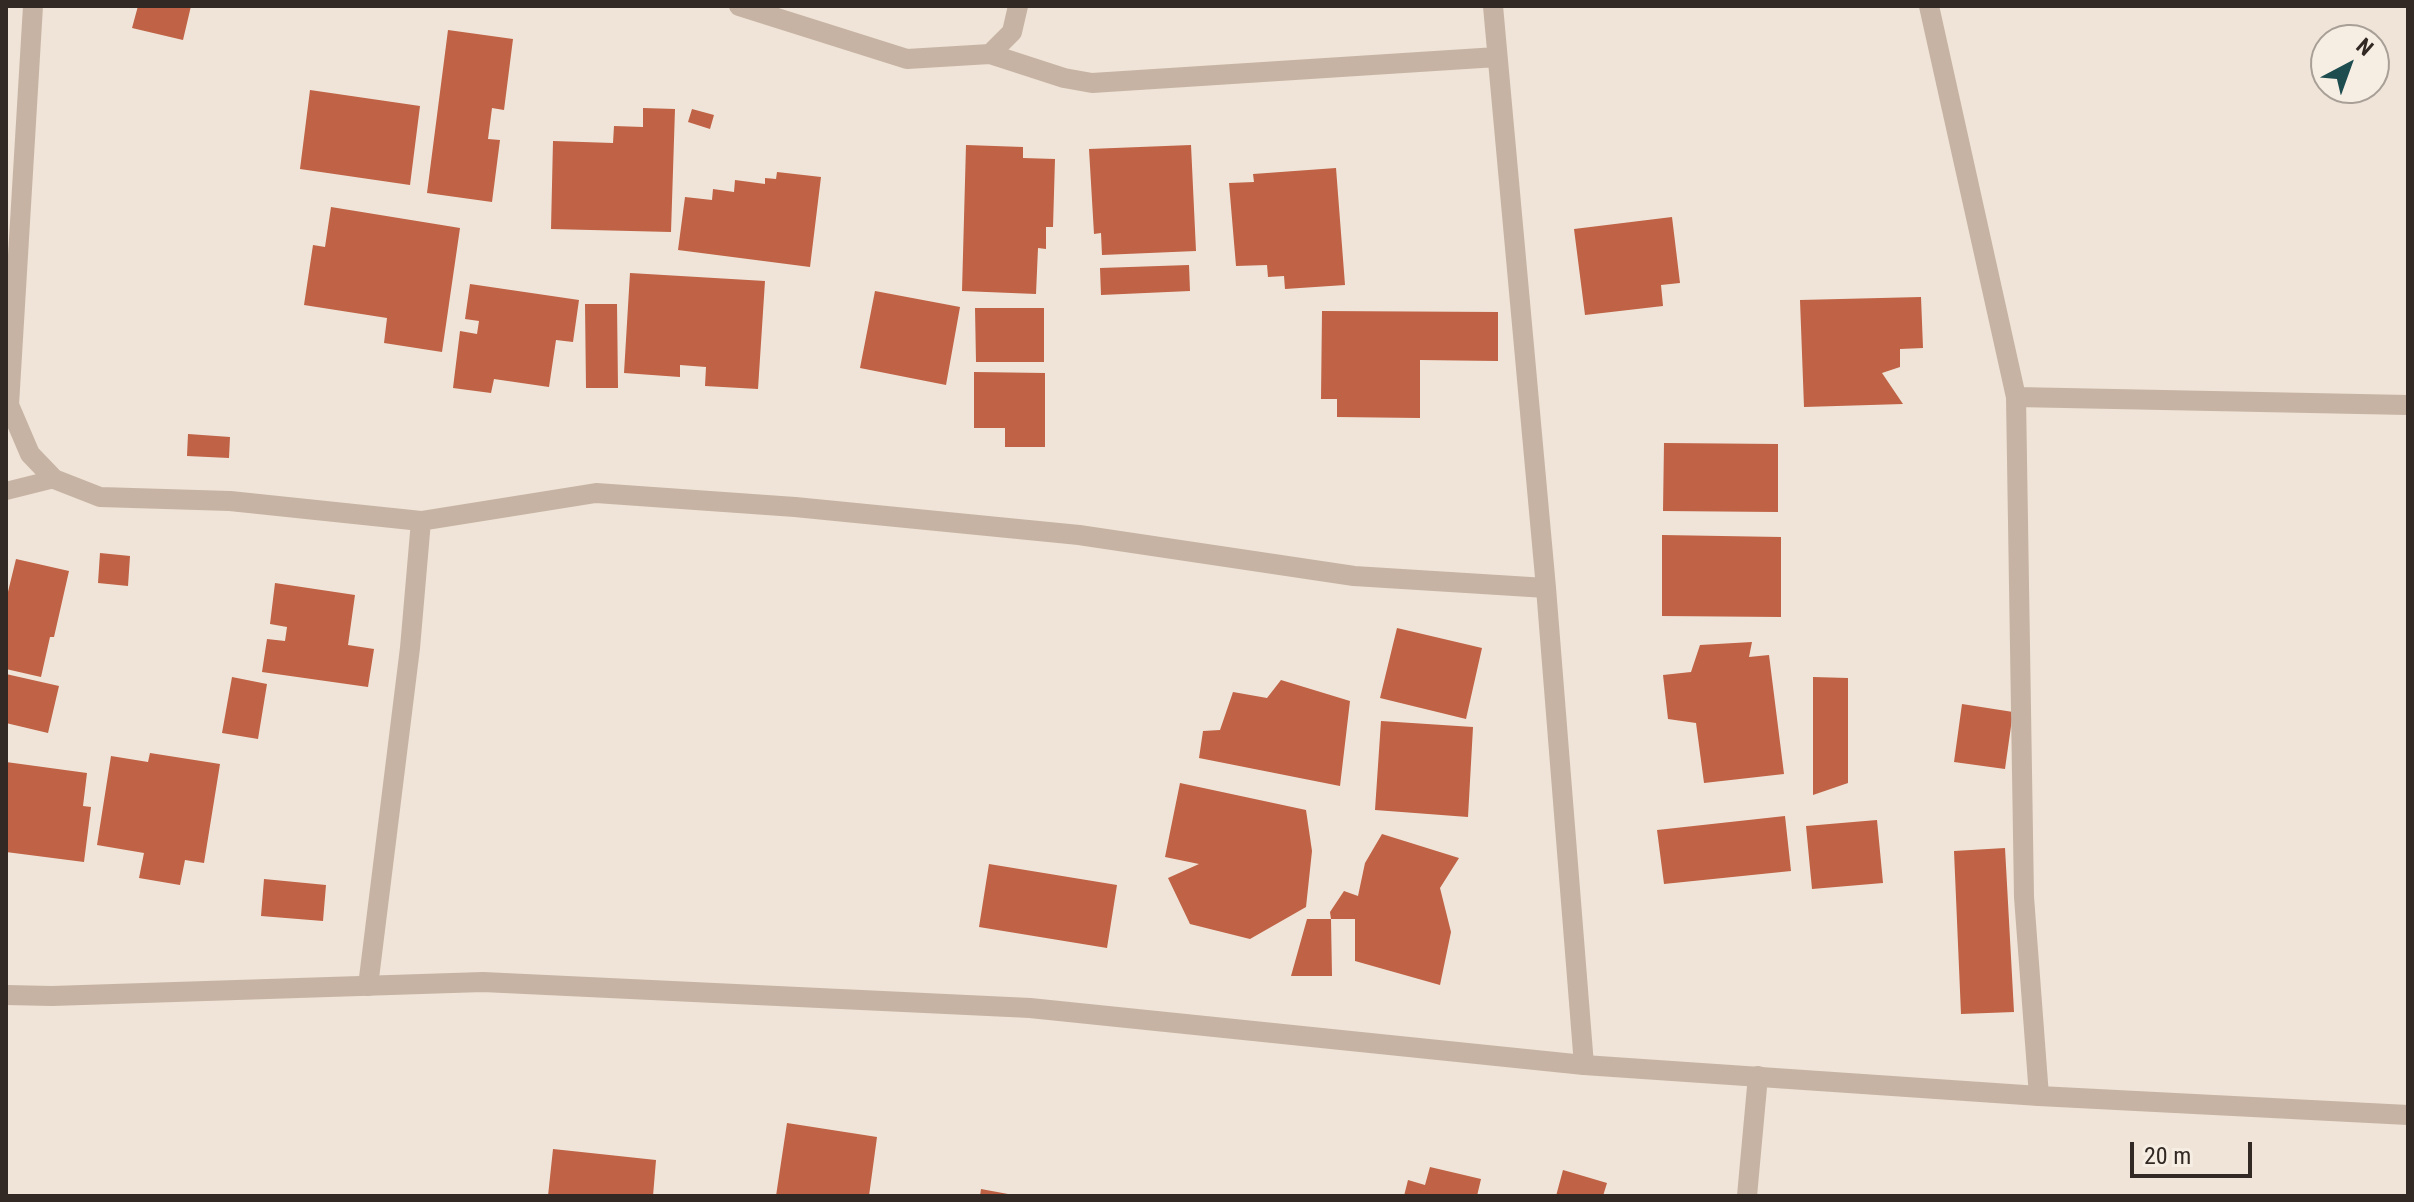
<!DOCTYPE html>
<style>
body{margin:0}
#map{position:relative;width:2414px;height:1202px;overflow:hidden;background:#efe4d7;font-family:"Roboto Condensed",sans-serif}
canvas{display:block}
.frame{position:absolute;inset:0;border:8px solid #322925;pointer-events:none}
.north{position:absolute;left:2310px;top:24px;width:80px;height:80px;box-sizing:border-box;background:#f7eee3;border:2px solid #a89f97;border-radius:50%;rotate:41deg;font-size:22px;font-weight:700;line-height:32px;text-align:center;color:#322925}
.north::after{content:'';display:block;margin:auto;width:28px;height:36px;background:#1e4d50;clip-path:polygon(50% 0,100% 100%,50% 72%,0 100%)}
.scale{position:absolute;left:2130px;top:1142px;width:122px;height:36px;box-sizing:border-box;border:4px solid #322925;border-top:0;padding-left:10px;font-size:24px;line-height:28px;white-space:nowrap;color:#322925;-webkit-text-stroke:6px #f7eee3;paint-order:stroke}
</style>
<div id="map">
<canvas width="2414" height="1202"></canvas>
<div class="frame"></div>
<div class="north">N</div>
<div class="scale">20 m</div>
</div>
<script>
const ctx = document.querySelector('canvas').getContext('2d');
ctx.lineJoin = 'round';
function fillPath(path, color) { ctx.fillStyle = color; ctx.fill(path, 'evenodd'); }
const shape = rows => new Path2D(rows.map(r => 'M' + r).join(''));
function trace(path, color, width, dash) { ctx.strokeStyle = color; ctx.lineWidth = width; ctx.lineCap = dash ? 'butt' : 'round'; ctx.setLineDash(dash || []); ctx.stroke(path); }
const building = shape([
 [138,6,191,6,183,40,132,28],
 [448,30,513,39,504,110,492,108,488,139,500,140,492,202,427,193],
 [310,90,420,106,410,185,300,169],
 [643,108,675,109,671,232,551,229,553,141,613,143,614,126,643,127],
 [692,109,714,115,710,129,688,122],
 [966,145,1023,147,1023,158,1055,159,1053,227,1046,227,1046,249,1038,248,1036,294,962,291],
 [1191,145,1196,251,1102,255,1101,233,1094,234,1089,149],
 [1336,168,1345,285,1285,289,1284,276,1268,277,1267,265,1236,266,1229,183,1254,182,1253,174],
 [777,172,821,177,810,267,678,250,685,197,712,200,713,189,734,192,735,180,765,184,765,178,776,179],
 [331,207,460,228,442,352,384,343,387,318,304,305,313,245,325,247],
 [1672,217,1680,283,1661,285,1663,306,1585,315,1574,229],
 [1189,265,1190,291,1101,295,1100,268],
 [630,273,765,281,758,389,705,386,706,367,680,365,680,377,624,373],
 [470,284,579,300,573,342,556,340,549,387,494,379,491,393,453,388,460,331,477,334,479,321,465,319],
 [875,291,960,307,946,385,860,368],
 [1921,297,1923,348,1900,349,1900,367,1882,373,1903,404,1804,407,1800,300],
 [585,304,617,304,618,388,586,388],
 [975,308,1044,308,1044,362,976,362],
 [1322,311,1498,312,1498,361,1420,360,1420,418,1337,417,1337,399,1321,399],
 [974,372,1045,373,1045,447,1005,447,1005,428,974,428],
 [188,434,230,437,229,458,187,456],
 [1664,443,1778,444,1778,512,1663,511],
 [1662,535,1781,537,1781,617,1662,616],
 [100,553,130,556,128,586,98,583],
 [16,559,69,571,54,637,50,637,41,677,6,669,6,600],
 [275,583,355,595,348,645,374,649,368,687,262,672,267,639,285,641,287,627,270,624],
 [1397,628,1482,648,1466,719,1380,698],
 [1752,642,1749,657,1769,655,1784,774,1704,783,1696,723,1668,719,1663,675,1691,672,1700,645],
 [6,674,59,686,48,733,6,723],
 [232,677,267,684,258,739,222,733],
 [1813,677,1848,678,1848,783,1813,795],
 [1281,680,1350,701,1340,786,1199,758,1203,731,1220,730,1233,692,1267,698],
 [1962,704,2013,712,2005,769,1954,762],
 [1381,721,1473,727,1468,817,1375,810],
 [150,753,220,764,204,863,185,860,180,885,139,878,144,853,97,845,111,756,148,762],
 [6,762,87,773,83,806,91,807,84,862,6,852],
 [1180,783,1306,810,1312,851,1306,907,1250,939,1190,924,1168,878,1199,864,1165,857],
 [1785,816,1791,871,1664,884,1657,830],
 [1877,820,1883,883,1812,889,1806,826],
 [1382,834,1459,858,1440,888,1451,932,1440,985,1355,961,1355,919,1331,919,1332,976,1291,976,1307,919,1331,919,1330,912,1344,891,1358,896,1365,863],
 [2005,848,2014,1012,1961,1014,1954,851],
 [989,864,1117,885,1107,948,979,927],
 [264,879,326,885,323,921,261,916],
 [787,1123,877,1137,869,1196,776,1196],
 [553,1149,656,1160,653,1196,548,1196],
 [1430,1167,1481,1179,1477,1196,1404,1196,1408,1180,1425,1185],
 [1563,1170,1607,1183,1603,1196,1556,1196],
 [981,1189,1008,1194,1008,1196,980,1196]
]);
const service = shape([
 [6,491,54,479]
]);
const minor = shape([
 [33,6,9,405,30,454,54,479,100,497,230,501,421,521,410,648,368,986],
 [739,6,907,59,990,54,1012,32,1018,6],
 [1493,6,1546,588,1584,1065],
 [1929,6,2016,397,2408,405],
 [990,54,1064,78,1092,83,1497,57],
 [2016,397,2024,897,2039,1096],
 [421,521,596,493,795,507,1079,535,1354,576,1546,588],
 [1747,1196,1758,1076]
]);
const tertiary = shape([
 [6,995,52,996,483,982,1030,1008,1584,1065,2039,1096,2408,1115]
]);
fillPath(building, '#bf6245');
trace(service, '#c6b3a4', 18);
trace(minor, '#c6b3a4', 20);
trace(tertiary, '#c6b3a4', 20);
</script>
